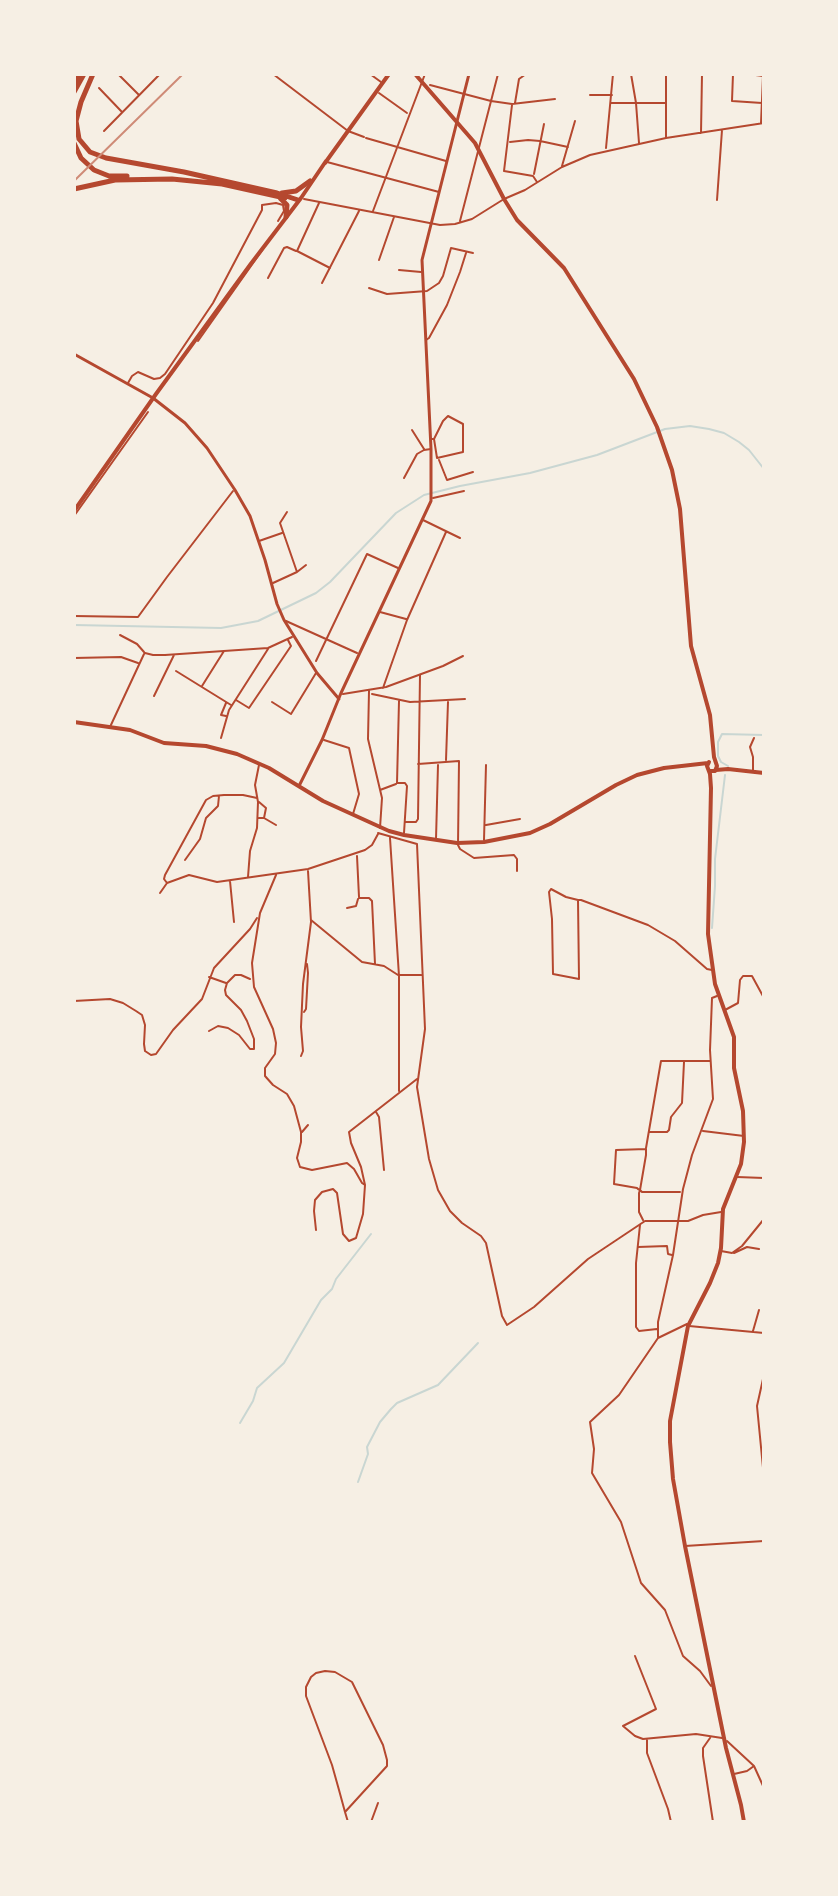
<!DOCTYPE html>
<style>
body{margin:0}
#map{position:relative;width:838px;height:1896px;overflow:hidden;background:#f6efe4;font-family:"PT Sans Narrow",sans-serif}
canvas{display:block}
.frame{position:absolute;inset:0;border:76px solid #f6efe4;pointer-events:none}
</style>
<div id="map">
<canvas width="838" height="1896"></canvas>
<div class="frame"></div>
</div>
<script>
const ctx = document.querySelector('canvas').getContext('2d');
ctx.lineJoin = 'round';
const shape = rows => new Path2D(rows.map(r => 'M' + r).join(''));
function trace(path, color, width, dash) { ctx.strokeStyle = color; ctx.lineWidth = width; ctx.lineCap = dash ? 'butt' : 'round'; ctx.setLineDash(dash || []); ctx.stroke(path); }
const stream = shape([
 [74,625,221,628,258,621,316,593,330,582,396,513,424,495,460,486,530,473,597,455,665,429,690,426,709,429,724,433,739,442,749,450,764,469],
 [728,766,721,762,718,756,718,742,722,734,764,735],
 [712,928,715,886,715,859,725,775],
 [240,1423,253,1401,257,1388,284,1363,321,1300,332,1289,336,1279,371,1234],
 [358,1482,368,1454,367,1447,380,1422,391,1409,397,1403,438,1385,478,1343]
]);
const minor = shape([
 [118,74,139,95],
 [273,74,348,131,364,137],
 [370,74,381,82],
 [631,74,636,103,639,143],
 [666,74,666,137],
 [733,74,732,101,762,103],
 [748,74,763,76],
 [430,85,491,101,512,104,555,99],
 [99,88,122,112],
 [379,93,407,113],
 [590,95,612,95],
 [515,103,519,79,526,74],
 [611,103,665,103],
 [512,105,504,171,533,176,537,182],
 [761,123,763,76],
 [104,131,160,74],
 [701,133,702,74],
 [366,138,446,161],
 [510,142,528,140,540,141,568,147],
 [606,148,613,74],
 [327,162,439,192],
 [562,166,575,121],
 [534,174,544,124],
 [304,199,440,225,455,224,472,219,504,199,525,190,562,167,590,155,666,138,764,123],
 [717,200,722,130],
 [319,203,297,251,330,268],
 [373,211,425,74],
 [460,221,498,74],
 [379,260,394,217],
 [399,270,421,272],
 [268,278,284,248,287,247,296,251],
 [322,283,359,211],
 [369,288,387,294,427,291,439,283,443,276,451,248,473,253],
 [426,340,429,338,447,305,460,272,466,253],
 [198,341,263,249],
 [128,383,132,376,138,372,154,379,160,378,165,374,213,303,262,210,262,205,276,203,283,205,284,211,278,221],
 [412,430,424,449],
 [432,439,434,439,443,421,448,416,463,424,463,452,437,458,434,439],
 [439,460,447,480,473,472],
 [404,478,417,454,424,450,431,449],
 [433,498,464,491],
 [287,512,280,523,297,572],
 [74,516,148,412],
 [423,520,460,538],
 [259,541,282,533],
 [273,583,297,572,306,565],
 [380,612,406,619],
 [74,616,138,617,167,577,233,491],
 [286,621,357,653],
 [120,635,137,644,144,652],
 [145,653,153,655,165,655,268,648,292,637],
 [74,658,121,657,138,663],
 [316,661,367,554,398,568],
 [176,671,231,705],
 [202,686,224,651],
 [383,688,407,620,446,532],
 [369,691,368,739,382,798,380,828],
 [343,694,386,687,443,666,463,656],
 [372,694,410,702,465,699],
 [154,696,174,655],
 [236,700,249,708,291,646,288,640],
 [272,702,291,714,316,673],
 [226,716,221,715,226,703],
 [110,727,144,654],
 [221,738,229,710,268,649],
 [324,740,349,748,359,794,353,814],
 [446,760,448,702],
 [418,764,459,761,458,845,460,849,474,858,514,855,517,859,517,871],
 [753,770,753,757,750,747,754,738],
 [397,783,399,701],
 [398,783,405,783,407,786,404,833],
 [380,790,396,784],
 [259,818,264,818,266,808,259,802],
 [264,818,276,825],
 [406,822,416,822,418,819,420,675],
 [486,825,520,819],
 [378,833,417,844,425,1029,417,1087,429,1159,438,1190,450,1211,462,1223,481,1236,486,1243,502,1316,507,1325,534,1307,588,1259,645,1221,688,1221,703,1215,721,1212],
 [390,838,399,976,399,1091],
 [436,839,438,765],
 [484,840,486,765],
 [357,856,359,897],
 [185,860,200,839,206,818,218,806,219,796],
 [276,875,260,913,252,963,254,987,273,1029,276,1043,275,1054,265,1068,265,1076,273,1085,287,1094,294,1106,301,1132,301,1142,297,1158,300,1167,312,1170,347,1163,354,1169,362,1183,365,1185],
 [248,877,250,851,257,828,258,802,255,785,259,765],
 [230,881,234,922],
 [167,883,189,875,217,882,308,869,365,850,372,845,378,834],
 [160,893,167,883,164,879,165,875,206,800,213,796,224,795,243,795,257,798],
 [359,898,369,898,372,901,375,964],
 [578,900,579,979,553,974,552,919,549,892,551,889,566,897,578,900,581,900,648,925,675,941,707,969,712,970],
 [347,908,356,906,358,899],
 [311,920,362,962,384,966,398,975,421,975],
 [209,977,226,983],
 [74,1001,110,999,123,1003,136,1011,142,1015,145,1025,144,1044,145,1051,151,1055,156,1054,173,1030,202,999,214,968,250,929,257,918],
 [725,1010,738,1003,740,980,743,976,752,976,764,998],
 [304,1012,306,1009,308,973,307,964],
 [209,1031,218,1026,228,1028,239,1035,250,1049,254,1049,254,1039,247,1021,241,1010,226,995,225,990,227,983,235,975,241,975,250,979],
 [301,1056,303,1051,301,1027,303,984,311,922,308,871],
 [376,1112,379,1117,384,1170],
 [703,1131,744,1136],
 [302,1132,308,1125],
 [649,1132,667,1132,669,1130,671,1117,682,1103,684,1062],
 [646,1148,661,1061,710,1061],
 [737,1177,764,1178],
 [643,1220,639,1212,639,1193,640,1190,646,1155,646,1149,616,1150,614,1184,637,1188,638,1189,640,1190,642,1192,680,1192],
 [640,1225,636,1263,636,1327,639,1331,657,1329],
 [316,1230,314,1211,315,1200,322,1192,333,1189,337,1193,343,1234,349,1241,356,1238,363,1214,365,1185,361,1167,351,1143,349,1132,417,1079],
 [638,1247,667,1246,668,1254,672,1255],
 [721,1251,732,1253,742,1246,764,1219],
 [734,1253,747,1247,759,1249],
 [687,1324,658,1338,619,1395,590,1422,594,1449,592,1473,621,1522,641,1583,665,1610,683,1656,700,1671,711,1686],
 [689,1326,764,1333],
 [753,1331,759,1310],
 [658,1338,658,1322,673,1255,683,1189,692,1155,713,1099,710,1050,712,998,717,996],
 [764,1352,763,1379,757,1406,764,1478],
 [685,1546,764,1541],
 [635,1656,656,1709,623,1726,635,1736,643,1739,696,1734,722,1738],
 [710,1738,703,1748,703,1756,713,1822],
 [647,1740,647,1753,668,1809,671,1822],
 [727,1741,754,1766,764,1788],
 [734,1774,747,1771,754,1766],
 [345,1812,387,1766,387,1760,383,1745,352,1682,335,1672,325,1671,316,1673,311,1677,306,1687,306,1696,332,1765,339,1790,345,1812,348,1822],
 [371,1822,378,1803]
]);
const tertiary = shape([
 [74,354,153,398,185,423,207,448,235,490,250,516,265,560,277,604,284,620,317,673,339,699],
 [299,786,322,740,341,693,431,501,431,449,422,260,469,74]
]);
const secondary = shape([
 [415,74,475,143,504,199,517,220,564,268,634,379,657,427,672,470,680,509,691,646,710,715,714,757,717,766,715,771,709,771],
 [74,722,130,730,164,743,206,746,237,754,269,768,323,801,389,831,404,835,457,843,484,842,530,833,550,824,616,785,637,775,664,768,708,763],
 [709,762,707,766,710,774,711,788,708,934,715,984,734,1037,734,1068,743,1111,744,1142,741,1164,723,1209,721,1248,718,1263,710,1283,688,1326,670,1421,670,1442,673,1479,685,1546,726,1748,741,1805,744,1822],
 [716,770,728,769,764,773]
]);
const primary = shape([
 [325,163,389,74],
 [74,511,156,394,250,265,301,198,326,161]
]);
const motorway = shape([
 [93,74,81,102,76,121,79,139,90,152,106,158,184,172,277,193,298,200],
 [74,82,79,74],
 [74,92,84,74],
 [74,143,81,158,94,170,109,176,127,176],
 [74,189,115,180,172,179,222,184,285,198],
 [282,193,296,191,310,181],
 [280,198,287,205,286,217]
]);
const rail = shape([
 [74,181,183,74]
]);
trace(stream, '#c9d6d2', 2);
trace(minor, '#b5482f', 2);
trace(tertiary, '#b5482f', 3);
trace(secondary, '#b5482f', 4);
trace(primary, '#b5482f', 4);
trace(motorway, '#b5482f', 5);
trace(rail, '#cf8b77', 2);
</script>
